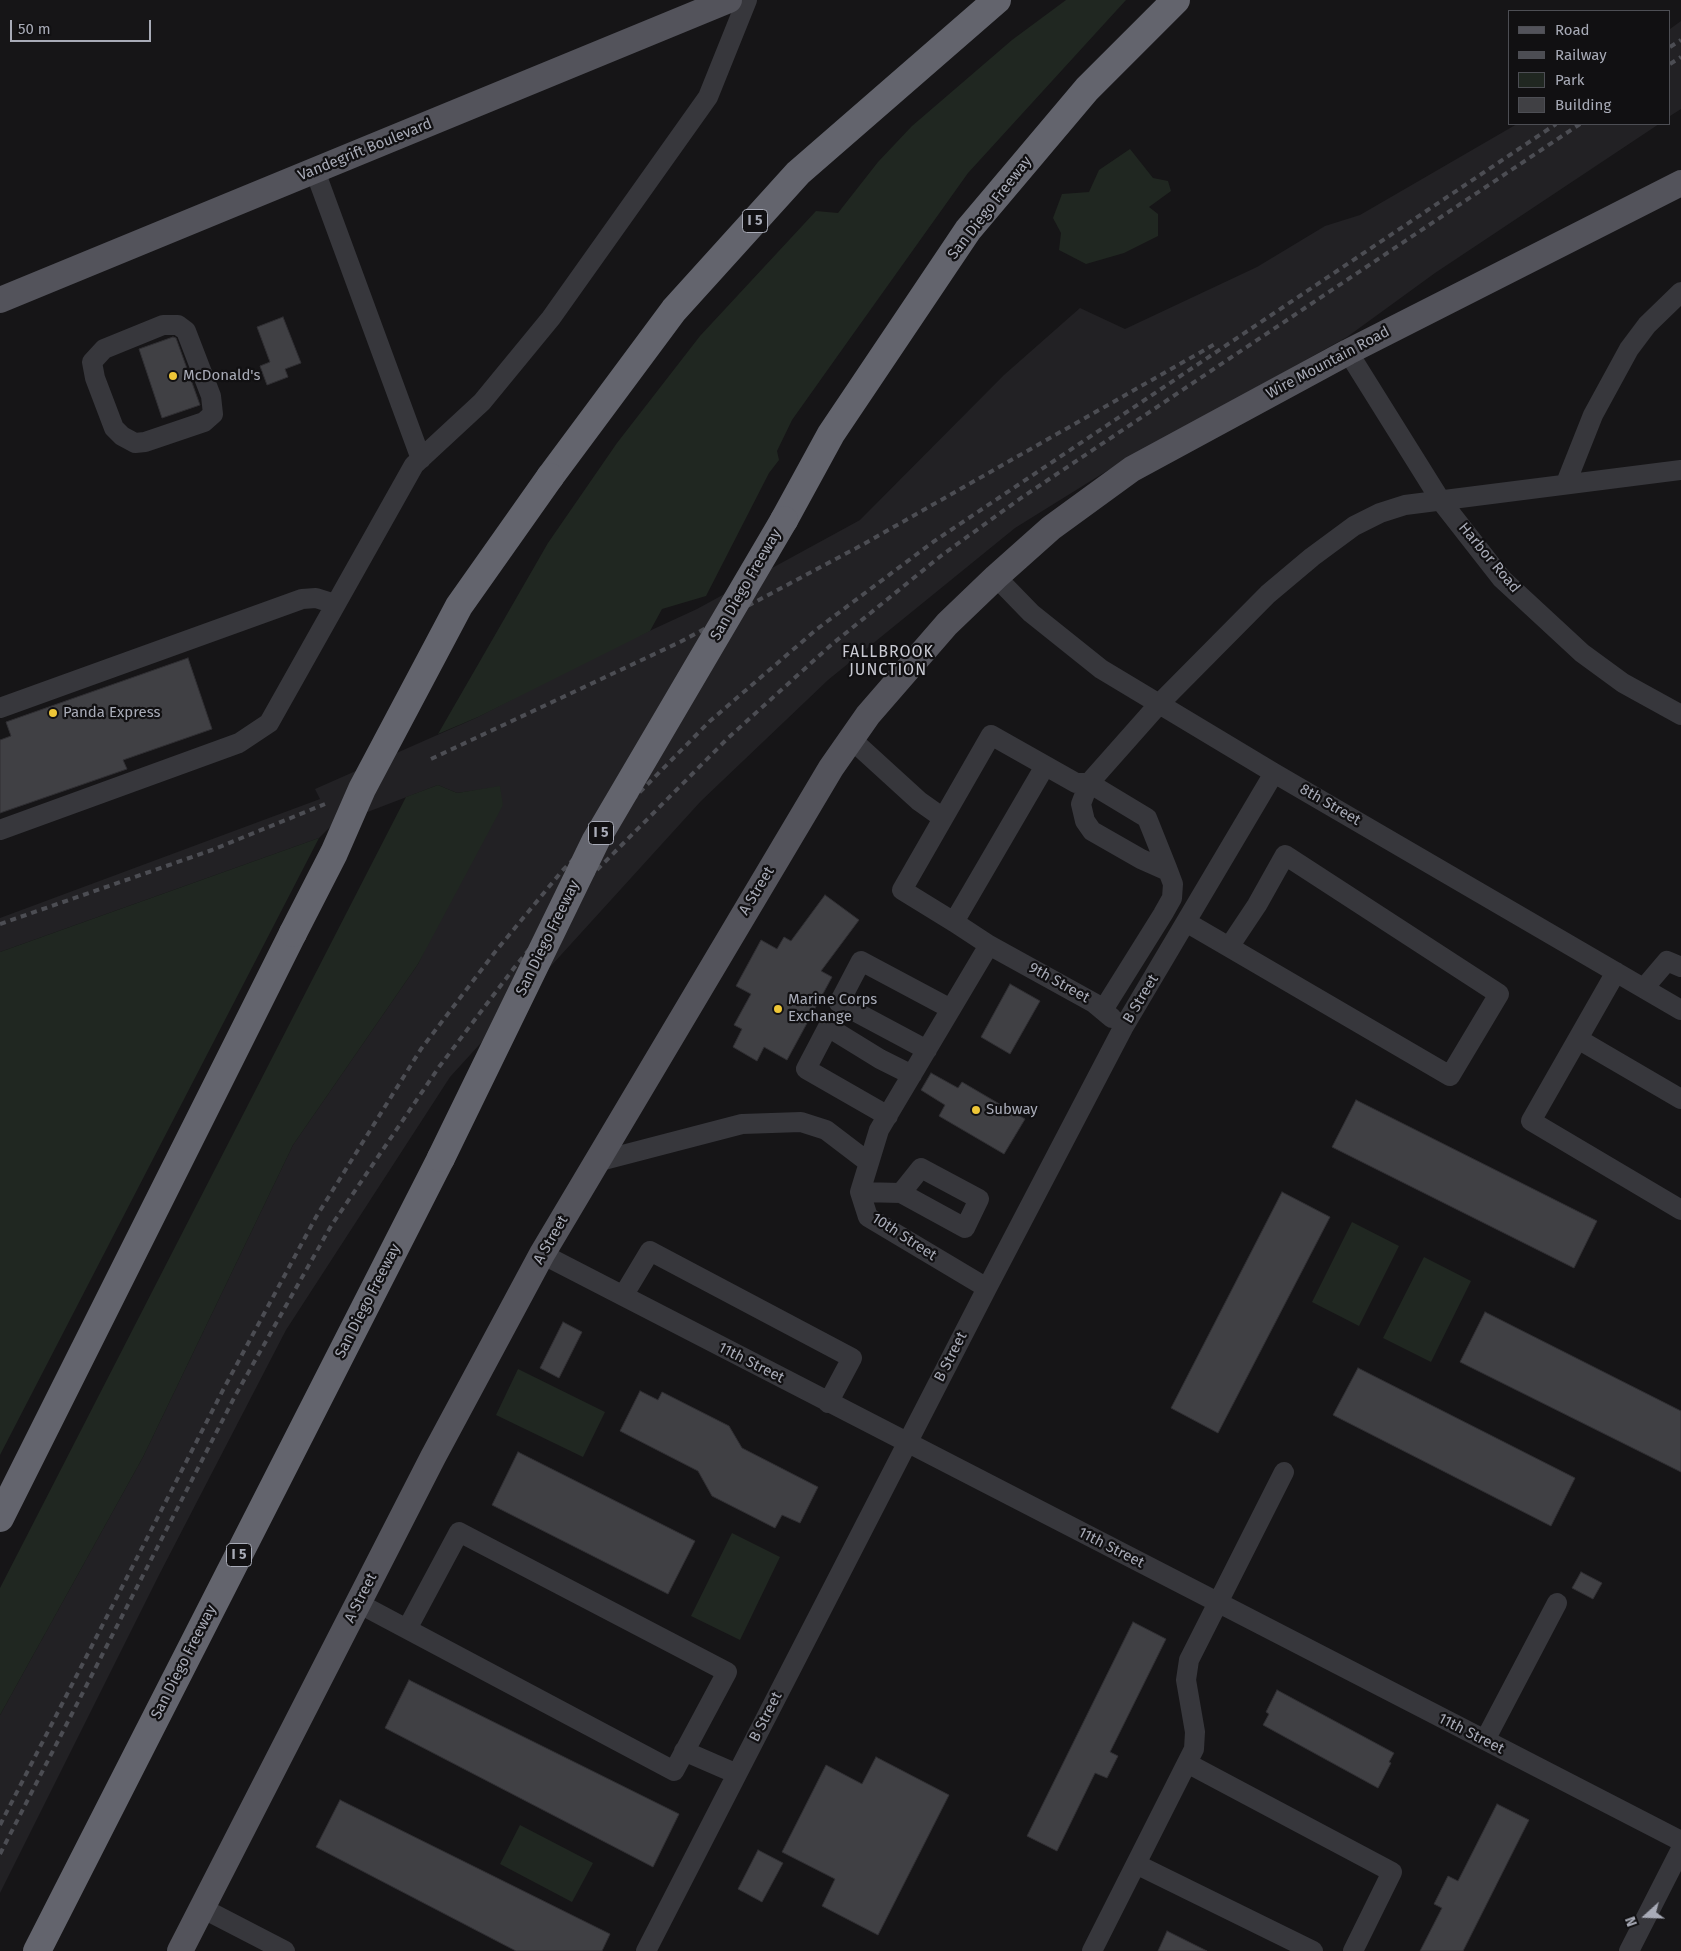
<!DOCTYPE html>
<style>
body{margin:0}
#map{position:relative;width:1681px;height:1951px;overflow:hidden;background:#161517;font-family:"Fira Sans",sans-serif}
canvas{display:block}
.legend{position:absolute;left:1508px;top:10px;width:162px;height:115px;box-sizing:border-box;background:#111012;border:1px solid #4d4e54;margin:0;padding:6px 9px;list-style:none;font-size:15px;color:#a8abb7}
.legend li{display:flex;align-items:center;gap:10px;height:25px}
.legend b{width:25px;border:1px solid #4d4e54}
.north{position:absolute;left:1621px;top:1891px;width:50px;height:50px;-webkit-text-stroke:4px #111012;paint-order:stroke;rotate:250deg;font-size:14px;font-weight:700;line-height:20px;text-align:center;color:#a8abb7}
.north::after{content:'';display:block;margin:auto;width:18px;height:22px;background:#a8abb7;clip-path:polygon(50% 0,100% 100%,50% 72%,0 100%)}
.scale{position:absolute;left:10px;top:20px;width:141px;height:22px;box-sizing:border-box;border:2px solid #a8abb7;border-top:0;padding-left:6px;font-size:15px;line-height:18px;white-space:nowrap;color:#a8abb7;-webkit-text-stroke:4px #111012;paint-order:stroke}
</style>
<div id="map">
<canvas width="1681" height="1951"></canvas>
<ul class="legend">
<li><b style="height:6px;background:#53535b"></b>Road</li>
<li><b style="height:6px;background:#4c4d53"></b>Railway</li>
<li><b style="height:14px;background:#202721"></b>Park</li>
<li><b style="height:14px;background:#404044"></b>Building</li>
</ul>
<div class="north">N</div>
<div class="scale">50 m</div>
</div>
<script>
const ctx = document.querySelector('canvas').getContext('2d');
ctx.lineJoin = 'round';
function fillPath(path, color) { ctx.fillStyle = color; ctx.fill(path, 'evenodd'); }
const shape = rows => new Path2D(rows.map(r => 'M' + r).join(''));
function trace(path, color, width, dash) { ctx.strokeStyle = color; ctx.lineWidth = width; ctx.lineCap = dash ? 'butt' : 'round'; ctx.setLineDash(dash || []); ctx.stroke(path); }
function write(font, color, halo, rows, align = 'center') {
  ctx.font = font + ' "Fira Sans",sans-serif'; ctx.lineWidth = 4.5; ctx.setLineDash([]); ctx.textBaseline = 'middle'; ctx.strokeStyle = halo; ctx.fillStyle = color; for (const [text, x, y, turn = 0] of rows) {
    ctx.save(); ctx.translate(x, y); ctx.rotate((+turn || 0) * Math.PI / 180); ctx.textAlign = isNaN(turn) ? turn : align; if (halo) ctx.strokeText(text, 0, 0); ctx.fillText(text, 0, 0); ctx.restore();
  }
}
const built = shape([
 [1681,21,1681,109,1670,116,1670,29],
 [1517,124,1659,124,1435,273,1347,337,1110,469,1015,528,828,680,701,801,450,1077,286,1330,159,1575,0,1893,0,1715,143,1457,293,1145,418,964,500,787,457,793,438,785,331,826,319,838,0,952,0,918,320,799,315,789,478,717,595,656,697,609,860,520,1004,375,1080,308,1125,329,1257,267,1325,226,1360,215]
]);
const green = shape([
 [1066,0,1126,0,968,173,846,344,792,420,777,451,779,460,769,473,706,596,662,609,650,631,478,717,438,734,548,543,617,443,700,336,816,211,838,213,878,162,912,126,1012,40],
 [1130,149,1153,178,1168,181,1171,191,1149,207,1158,214,1158,236,1124,253,1086,264,1059,250,1061,233,1053,218,1062,194,1089,192,1099,170],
 [438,785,457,793,500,786,503,805,418,964,293,1145,143,1457,0,1715,0,1588,406,797],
 [319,838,0,1455,0,952],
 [1352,1222,1399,1246,1359,1326,1312,1302],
 [1424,1257,1471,1281,1431,1362,1383,1338],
 [518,1369,605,1412,583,1457,496,1415],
 [732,1533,780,1557,740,1640,691,1616],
 [520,1825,593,1863,572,1902,500,1864]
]);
const building = shape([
 [283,317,301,363,285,369,288,377,267,385,260,366,270,362,257,327,283,317],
 [173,337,176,338,200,405,162,418,139,349,173,337],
 [188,658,212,729,123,760,127,769,0,813,0,740,11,736,6,722,188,658],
 [825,895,859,920,821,971,832,977,787,1060,764,1047,757,1061,733,1047,742,1029,734,1025,751,994,736,986,761,940,777,949,784,937,791,941,825,895],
 [1010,984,1040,1001,1010,1054,981,1037,1010,984],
 [931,1073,958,1088,962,1082,1025,1119,1004,1154,939,1116,945,1105,921,1090,931,1073],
 [1356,1100,1597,1221,1574,1268,1332,1147,1356,1100],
 [1282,1192,1330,1217,1218,1433,1171,1408,1282,1192],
 [1485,1312,1681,1411,1681,1472,1460,1362,1485,1312],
 [563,1322,582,1332,559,1378,540,1368,563,1322],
 [1358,1368,1575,1478,1551,1526,1333,1415,1358,1368],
 [640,1391,658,1400,662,1392,729,1426,742,1448,818,1487,800,1523,782,1515,775,1528,712,1496,698,1471,620,1431,640,1391],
 [518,1452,695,1541,668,1594,492,1505,518,1452],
 [1581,1572,1602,1583,1593,1599,1572,1588,1581,1572],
 [1133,1622,1166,1639,1110,1752,1118,1756,1107,1778,1095,1773,1057,1851,1027,1836,1133,1622],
 [409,1680,679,1814,653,1867,385,1728,409,1680],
 [1277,1690,1394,1753,1389,1762,1391,1763,1378,1788,1263,1725,1269,1714,1266,1712,1277,1690],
 [876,1757,949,1795,878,1935,822,1906,835,1879,782,1852,826,1765,862,1784,876,1757],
 [340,1800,610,1934,602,1951,516,1951,316,1847,340,1800],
 [1497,1804,1529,1820,1463,1951,1420,1951,1442,1908,1434,1904,1448,1876,1458,1881,1497,1804],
 [758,1850,783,1863,762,1902,738,1889,758,1850],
 [1167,1931,1207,1951,1158,1951,1167,1931]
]);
const minor = shape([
 [315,171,421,459],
 [163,325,178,325,186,331,211,396,213,414,204,422,145,442,135,443,122,436,114,428,95,378,92,362,104,349,163,325],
 [1348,352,1441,501,1502,579,1582,653,1623,683,1681,715],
 [1566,483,1593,415,1629,349,1647,325,1681,292],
 [996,577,1031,613,1101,669,1274,773,1681,1010],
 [0,708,302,599,316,598,335,604],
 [851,739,919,801,943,818],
 [1045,766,954,922,902,890,991,735,1076,783,1089,783,1159,704,1268,594,1312,557,1354,526,1380,513,1405,505,1681,470],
 [0,830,239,743,269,723,414,465,482,402,551,318,708,97,747,0],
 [954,922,989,945,1094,1003,1112,1018],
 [1186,922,1229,947,1450,1076,1499,994,1285,855,1257,905,1229,947],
 [1616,972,1531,1121,1681,1210],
 [1644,988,1667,961,1681,967],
 [1103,1010,1163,914,1172,898,1173,884,1167,868,1147,818,1089,783,1081,804,1085,821,1092,831,1141,859,1168,871],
 [1578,1039,1681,1099],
 [927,1050,839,1003,861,961,951,1009],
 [888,1116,806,1069,828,1027,880,1059,912,1075],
 [596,1162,742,1124,801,1122,826,1130,868,1162],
 [860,1192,901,1193,965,1228,979,1199,921,1168,901,1193],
 [542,1254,1681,1841],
 [987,1288,868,1217,860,1192,879,1130,989,945],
 [623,1296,650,1251,852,1358,828,1403],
 [358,1603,674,1771,727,1672,459,1532,407,1629],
 [1485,1740,1557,1603],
 [684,1751,737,1774],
 [1187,1763,1392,1872,1353,1951],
 [1136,1864,1313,1951],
 [202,1908,285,1951],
 [646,1951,987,1288,1123,1028,1274,773],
 [1092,1951,1194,1749,1195,1732,1186,1680,1189,1660,1284,1472],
 [1629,1951,1681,1849]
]);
const major = shape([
 [0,300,729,0],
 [180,1951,433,1457,542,1254,831,768,868,715,947,624,996,577,1051,528,1132,469,1348,352,1681,183]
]);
const highway = shape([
 [550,477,674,310,798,173,997,0],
 [784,520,831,434,968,230,1087,89,1176,0],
 [0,1518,293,933],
 [37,1951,441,1158]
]);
const rail = shape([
 [1670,47,1681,40],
 [1670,64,1681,57],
 [431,759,680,642,862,545,1215,344],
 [0,924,212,850,325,804],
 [0,1825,223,1390,316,1217,421,1049,495,952,562,871,710,721,817,629,933,542,1556,124],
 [0,1854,235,1396,331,1226,439,1067,514,968,581,886,728,738,831,645,942,555,1021,498,1580,124]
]);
const highwayBridge = shape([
 [293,933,334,853,362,789,459,606,550,477],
 [441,1158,596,840,784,520]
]);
const markers = [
 [173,376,5,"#eec637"],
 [53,713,5,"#eec637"],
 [778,1009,5,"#eec637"],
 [976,1110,5,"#eec637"]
];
const shields = [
 [755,221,25],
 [601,833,25],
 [239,1555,25]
];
const shieldNames = [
 ["I 5",755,221],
 ["I 5",601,833],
 ["I 5",239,1555]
];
const streetNames = [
 ["Vandegrift Boulevard",365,150,-22],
 ["San Diego Freeway",990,208,-52],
 ["Wire Mountain Road",1328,363,-28],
 ["Harbor Road",1489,558,50],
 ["San Diego Freeway",746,585,-60],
 ["8th Street",1330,805,30],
 ["A Street",757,891,-59],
 ["San Diego Freeway",548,938,-64],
 ["9th Street",1059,983,29],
 ["B Street",1141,999,-59],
 ["10th Street",904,1237,33],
 ["A Street",551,1240,-60],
 ["San Diego Freeway",368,1301,-63],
 ["B Street",951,1357,-63],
 ["11th Street",751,1363,27],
 ["11th Street",1111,1548,27],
 ["A Street",361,1598,-63],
 ["San Diego Freeway",184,1662,-63],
 ["B Street",766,1717,-63],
 ["11th Street",1471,1734,27]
];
const poiNames = [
 ["McDonald's",183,376],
 ["Panda Express",63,713],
 ["Marine Corps",788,1000],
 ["Exchange",788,1017],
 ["Subway",986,1110]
];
const neighbourhoodNames = [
 ["FALLBROOK",888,653],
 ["JUNCTION",888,671]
];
fillPath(built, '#222124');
fillPath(green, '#202721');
fillPath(building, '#404044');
trace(building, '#302f33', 1);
trace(minor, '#37373c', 20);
trace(major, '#53535b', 26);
trace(highway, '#63646d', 28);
trace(rail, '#4c4d53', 4, [6, 5]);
trace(highwayBridge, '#63646d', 28);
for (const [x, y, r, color] of markers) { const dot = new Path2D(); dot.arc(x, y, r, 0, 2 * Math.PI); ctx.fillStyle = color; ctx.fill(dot); trace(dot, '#111012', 2); }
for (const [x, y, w] of shields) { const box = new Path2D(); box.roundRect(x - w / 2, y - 11.5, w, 23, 4); ctx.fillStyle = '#111012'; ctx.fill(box); trace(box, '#a8abb7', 1); }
write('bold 14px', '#a8abb7', null, shieldNames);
write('15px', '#a8abb7', '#111012', streetNames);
write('15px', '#a8abb7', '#111012', poiNames, 'left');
ctx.letterSpacing = '1px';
write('16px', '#c9cad3', '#111012', neighbourhoodNames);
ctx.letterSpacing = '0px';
</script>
